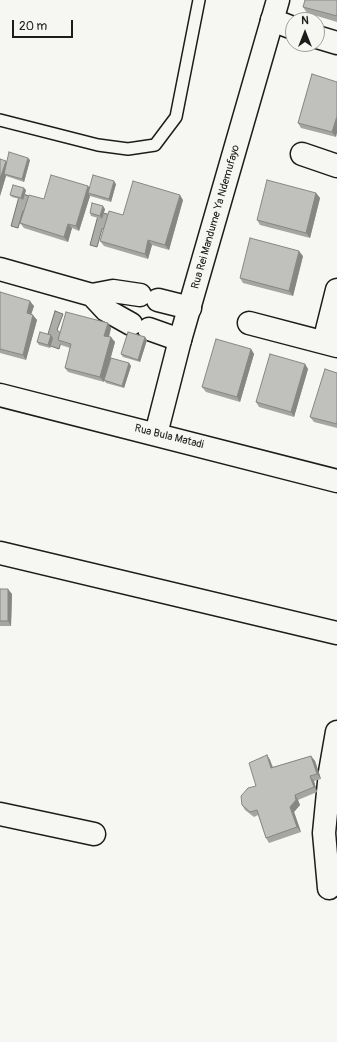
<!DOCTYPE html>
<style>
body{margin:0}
#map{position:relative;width:337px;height:1042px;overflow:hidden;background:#f6f6f2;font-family:Pangolin,sans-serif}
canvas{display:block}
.north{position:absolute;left:285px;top:12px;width:40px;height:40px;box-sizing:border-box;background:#f6f6f2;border:1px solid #9f9f9c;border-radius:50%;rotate:0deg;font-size:11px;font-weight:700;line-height:16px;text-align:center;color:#1c1c1c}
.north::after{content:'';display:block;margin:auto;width:14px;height:18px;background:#1c1c1c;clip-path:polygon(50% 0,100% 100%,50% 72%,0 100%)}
.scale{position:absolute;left:12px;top:20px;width:61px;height:18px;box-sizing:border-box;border:2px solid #1c1c1c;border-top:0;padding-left:5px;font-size:12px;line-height:14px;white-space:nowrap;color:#1c1c1c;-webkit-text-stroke:3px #f6f6f2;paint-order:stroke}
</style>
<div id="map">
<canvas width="337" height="1042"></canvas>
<div class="north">N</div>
<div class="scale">20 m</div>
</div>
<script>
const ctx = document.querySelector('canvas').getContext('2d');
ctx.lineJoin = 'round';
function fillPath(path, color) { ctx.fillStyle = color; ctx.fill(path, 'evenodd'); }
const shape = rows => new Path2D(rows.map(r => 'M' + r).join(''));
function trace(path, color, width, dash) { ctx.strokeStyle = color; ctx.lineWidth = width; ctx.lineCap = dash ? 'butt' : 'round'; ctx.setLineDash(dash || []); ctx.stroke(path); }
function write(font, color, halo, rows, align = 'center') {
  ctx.font = font + ' Pangolin,sans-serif'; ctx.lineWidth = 4; ctx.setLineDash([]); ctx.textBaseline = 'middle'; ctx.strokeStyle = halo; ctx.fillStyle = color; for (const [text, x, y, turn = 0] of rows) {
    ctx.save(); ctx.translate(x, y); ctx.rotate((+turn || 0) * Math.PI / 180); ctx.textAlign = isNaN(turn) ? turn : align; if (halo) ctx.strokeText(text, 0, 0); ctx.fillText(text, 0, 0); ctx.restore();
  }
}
const water = shape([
 [20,193,32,197,29,209,23,211,18,228,11,226,20,193],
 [99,212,111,215,108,227,102,229,97,247,90,245,99,212],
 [55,311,63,314,57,330,63,335,59,349,45,344,55,311]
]);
const service = shape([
 [0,120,98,145,128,149,155,145,176,117,199,0]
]);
const minor = shape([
 [272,20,293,28],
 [317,37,337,43],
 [302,154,337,166],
 [0,269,92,295,113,291,140,295],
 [92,295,106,310,131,324],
 [158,300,190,308],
 [249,323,337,346],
 [149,329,180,340],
 [324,342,337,290],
 [0,553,337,633],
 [0,814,94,834],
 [329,888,324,833,330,772,337,732]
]);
const tertiary = shape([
 [0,395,337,481],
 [156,434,180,340,278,0]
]);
const wall = shape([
 [337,0,337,22,307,13,303,7],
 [312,74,336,137,301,128,298,123],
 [0,159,7,162,30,160,24,182,6,176,0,196],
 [116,184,111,202,90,196,79,231,72,228,68,242,24,228,20,223,44,199,88,186,90,188],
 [26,190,23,200,12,197,10,195],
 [316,193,320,198,310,238,260,225,257,220],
 [183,200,169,250,152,245,148,259,104,246,100,241,123,215],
 [105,209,102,219,91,216,90,213],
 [303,256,293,296,243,283,240,278],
 [0,292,34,306,31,314,37,320,26,360,0,353],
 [111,328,109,337,115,342,104,382,68,372,65,368,70,348,61,345,58,340],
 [145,337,147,340,140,362,123,357,121,354],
 [53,338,50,348,39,345,37,342],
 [251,349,254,354,240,402,206,392,202,387],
 [129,363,131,366,124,388,106,383,104,380],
 [305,364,308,369,294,417,259,407,256,402],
 [337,373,337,428,314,422,310,417],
 [0,589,12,594,11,626,0,626],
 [267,755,270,760,273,767,311,756,315,761,321,779,314,781,317,792,298,800,300,805,294,812,301,832,269,843,266,838,258,815,254,817,245,810,242,805,256,786]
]);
const shadedWall = shape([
 [337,116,337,133,336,137,332,132],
 [28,158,30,160,24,182,22,179],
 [6,161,9,166,4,174,6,176,0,196,0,179],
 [114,181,116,184,111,202,109,199],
 [88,186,91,191,88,193,90,196,79,231,76,226],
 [24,188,26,190,23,200,21,198],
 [316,193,320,198,310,238,306,233],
 [180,195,183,200,169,250,165,245],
 [103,206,105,209,102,219,100,216],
 [68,224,72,228,68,242,64,237],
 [148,240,152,245,148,259,145,254],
 [299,251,303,256,293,296,289,291],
 [30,301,34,306,30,318,27,313],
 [33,315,37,320,26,360,23,355],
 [108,323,111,328,108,340,104,336],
 [51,335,53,338,50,348,48,345],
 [111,337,115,342,104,382,100,377],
 [145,337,147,340,140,362,138,360],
 [251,349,254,354,240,402,237,397],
 [129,363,131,366,124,388,122,386],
 [305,364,308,369,294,417,291,412],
 [8,589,12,594,11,626,8,621],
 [267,755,270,760,274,773,271,768],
 [311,756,315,761,321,779,317,774],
 [310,776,314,781,317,792,314,787],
 [295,795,298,800,300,805,294,812,301,832,297,827,290,807]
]);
const building = shape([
 [305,0,337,0,337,16,303,7,305,0],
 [312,74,337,82,337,116,332,132,298,123,312,74],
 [9,152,28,158,22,179,4,174,9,152],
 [0,159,6,161,0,179,0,159],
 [51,175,88,186,76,226,68,224,64,237,20,223,29,195,44,199,51,175],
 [93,175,114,181,109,199,88,193,93,175],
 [267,180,316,193,306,233,257,220,267,180],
 [133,181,180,195,165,245,148,240,145,254,100,241,109,211,123,215,133,181],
 [13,185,24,188,21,198,10,195,13,185],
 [92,203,103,206,100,216,90,213,92,203],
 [250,238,299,251,289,291,240,278,250,238],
 [0,292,30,301,27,313,33,315,23,355,0,349,0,292],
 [66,312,108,323,104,336,111,337,100,377,65,368,71,344,58,340,66,312],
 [40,332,51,335,48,345,37,342,40,332],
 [128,332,145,337,138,360,121,354,128,332],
 [216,339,251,349,237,397,202,387,216,339],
 [270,354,305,364,291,412,256,402,270,354],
 [111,358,129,363,122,386,104,380,111,358],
 [325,369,337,373,337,424,310,417,325,369],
 [0,589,8,589,8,621,0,621,0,589],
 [267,755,271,768,311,756,317,774,310,776,314,787,295,795,296,800,290,807,297,827,266,838,257,810,250,812,242,805,241,796,248,788,256,786,249,763,267,755]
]);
const streetNames = [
 ["Rua Rei Mandume Ya Ndemufayo",216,217,-74],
 ["Rua Bula Matadi",169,437,14]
];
fillPath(water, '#acaca9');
trace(water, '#727271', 1);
trace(service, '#1c1c1c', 14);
trace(minor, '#1c1c1c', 25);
trace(tertiary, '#1c1c1c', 25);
trace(service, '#f6f6f2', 11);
trace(minor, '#f6f6f2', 22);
trace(tertiary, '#f6f6f2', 22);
fillPath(wall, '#a5a5a3');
fillPath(shadedWall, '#868684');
fillPath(building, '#c0c0bd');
trace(building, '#868684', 1);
write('11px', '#1c1c1c', '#f6f6f2', streetNames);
</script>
